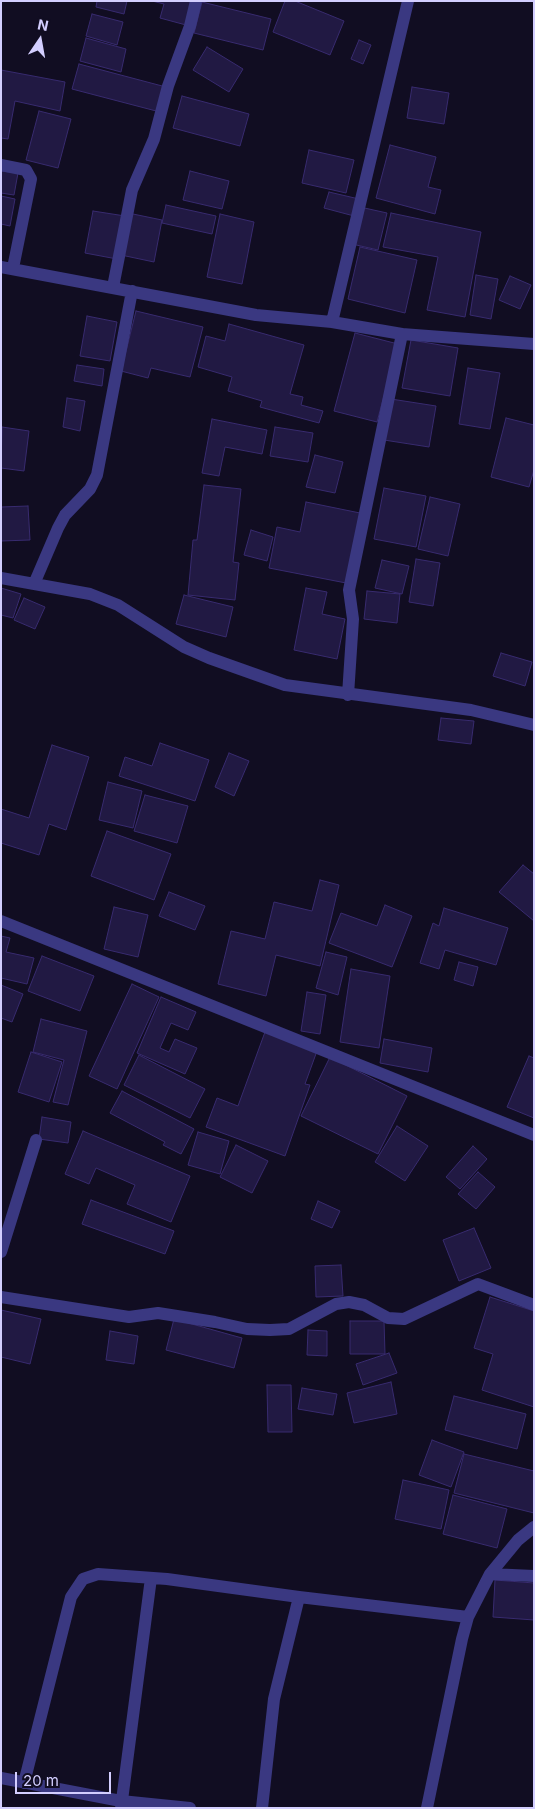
<!DOCTYPE html>
<style>
body{margin:0}
#map{position:relative;width:535px;height:1809px;overflow:hidden;background:#110d22;font-family:Inter,sans-serif}
canvas{display:block}
.frame{position:absolute;inset:0;border:2px solid #d3ceff;pointer-events:none}
.north{position:absolute;left:15px;top:15px;width:50px;height:50px;-webkit-text-stroke:4px #110d22;paint-order:stroke;rotate:12deg;font-size:14px;font-weight:700;line-height:20px;text-align:center;color:#d3ceff}
.north::after{content:'';display:block;margin:auto;width:18px;height:22px;background:#d3ceff;clip-path:polygon(50% 0,100% 100%,50% 72%,0 100%)}
.scale{position:absolute;left:15px;top:1772px;width:96px;height:22px;box-sizing:border-box;border:2px solid #d3ceff;border-top:0;padding-left:6px;font-size:15px;line-height:18px;white-space:nowrap;color:#d3ceff;-webkit-text-stroke:4px #110d22;paint-order:stroke}
</style>
<div id="map">
<canvas width="535" height="1809"></canvas>
<div class="frame"></div>
<div class="north">N</div>
<div class="scale">20 m</div>
</div>
<script>
const ctx = document.querySelector('canvas').getContext('2d');
ctx.lineJoin = 'round';
function fillPath(path, color) { ctx.fillStyle = color; ctx.fill(path, 'evenodd'); }
const shape = rows => new Path2D(rows.map(r => 'M' + r).join(''));
function trace(path, color, width, dash) { ctx.strokeStyle = color; ctx.lineWidth = width; ctx.lineCap = dash ? 'butt' : 'round'; ctx.setLineDash(dash || []); ctx.stroke(path); }
const building = shape([
 [97,1,127,1,124,14,96,7,97,1],
 [152,1,192,1,186,25,160,18,164,4,152,1],
 [285,1,295,1,344,21,330,55,273,32,285,1],
 [202,2,271,19,263,50,194,33,202,2],
 [92,14,123,22,117,45,86,36,92,14],
 [86,38,126,49,121,72,80,61,86,38],
 [359,40,371,45,363,64,351,59,359,40],
 [207,47,243,69,229,92,193,70,207,47],
 [79,64,166,87,160,112,72,89,79,64],
 [1,70,65,82,60,111,15,101,8,139,1,138,1,70],
 [412,87,449,93,444,124,407,118,412,87],
 [182,96,249,114,240,146,173,128,182,96],
 [39,111,71,119,58,168,26,160,39,111],
 [390,145,436,157,428,187,441,190,435,214,376,198,390,145],
 [309,150,354,160,346,193,302,183,309,150],
 [1,171,18,173,14,195,1,193,1,171],
 [190,171,229,181,222,209,183,200,190,171],
 [329,192,359,199,354,216,324,208,329,192],
 [1,196,15,199,10,226,1,224,1,196],
 [166,205,216,216,212,234,162,223,166,205],
 [360,207,387,213,378,250,352,244,360,207],
 [93,211,125,216,117,259,85,253,93,211],
 [128,213,162,220,154,262,121,255,128,213],
 [391,213,481,232,465,317,427,310,438,257,383,247,391,213],
 [220,214,254,222,242,284,207,277,220,214],
 [360,247,417,260,405,313,348,299,360,247],
 [476,275,498,279,491,319,470,315,476,275],
 [510,276,531,285,520,309,499,300,510,276],
 [136,311,203,327,190,377,151,368,148,378,121,371,136,311],
 [87,316,117,322,110,361,80,356,87,316],
 [229,324,304,345,290,394,303,397,301,405,323,411,319,423,260,407,262,401,228,391,232,377,198,367,206,336,225,341,229,324],
 [355,333,398,344,377,422,334,411,355,333],
 [411,340,458,348,450,396,402,388,411,340],
 [77,365,104,369,102,386,74,381,77,365],
 [468,368,500,373,490,429,459,424,468,368],
 [67,398,85,401,80,431,63,427,67,398],
 [391,399,436,406,429,447,384,440,391,399],
 [506,418,534,425,534,470,529,487,491,477,506,418],
 [212,419,267,430,262,454,225,447,219,476,202,473,212,419],
 [2,427,29,431,24,471,1,468,2,427],
 [275,427,313,433,308,462,270,456,275,427],
 [315,455,343,462,335,493,306,487,315,455],
 [204,485,241,489,233,562,239,563,235,600,188,595,193,540,197,540,204,485],
 [384,488,426,496,416,547,374,539,384,488],
 [430,497,460,504,448,556,418,549,430,497],
 [306,502,360,513,346,583,269,568,277,527,300,532,306,502],
 [28,506,30,540,1,541,1,507,28,506],
 [251,530,273,537,267,561,244,555,251,530],
 [416,559,440,563,433,606,409,602,416,559],
 [382,560,409,566,402,594,375,588,382,560],
 [1,588,21,594,13,618,1,615,1,588],
 [306,588,327,592,322,614,345,619,337,659,294,650,306,588],
 [367,591,400,594,397,623,364,619,367,591],
 [184,595,233,607,226,637,176,624,184,595],
 [24,598,45,607,35,629,14,620,24,598],
 [501,653,532,662,525,686,493,676,501,653],
 [441,718,474,721,471,744,438,740,441,718],
 [160,743,209,760,195,801,119,776,125,757,152,766,160,743],
 [52,745,89,757,66,830,49,824,39,855,1,843,1,809,29,818,52,745],
 [229,753,249,761,234,796,215,787,229,753],
 [108,782,142,791,133,828,99,820,108,782],
 [145,795,188,806,177,843,134,831,145,795],
 [107,831,171,854,154,900,91,876,107,831],
 [523,865,534,874,534,921,499,892,523,865],
 [320,880,339,885,320,966,276,955,266,996,218,984,231,931,265,939,274,902,312,911,320,880],
 [169,892,205,906,195,930,159,916,169,892],
 [385,905,412,916,392,967,329,943,341,913,377,926,385,905],
 [114,907,148,915,138,957,104,949,114,907],
 [444,908,508,928,496,965,445,950,439,969,420,963,433,923,439,926,444,908],
 [1,936,10,938,6,952,34,958,27,984,1,978,1,936],
 [326,952,347,957,338,995,316,988,326,952],
 [42,956,94,976,80,1011,28,991,42,956],
 [459,962,478,967,473,986,454,980,459,962],
 [351,969,390,976,379,1048,340,1042,351,969],
 [132,984,159,997,117,1089,89,1076,132,984],
 [1,985,23,994,12,1022,1,1018,1,985],
 [307,992,326,995,320,1034,301,1031,307,992],
 [161,997,196,1012,188,1030,171,1023,160,1048,169,1052,175,1039,197,1048,185,1074,137,1053,161,997],
 [41,1019,87,1031,68,1105,53,1102,64,1060,33,1052,41,1019],
 [265,1032,317,1051,305,1084,310,1085,285,1156,206,1127,217,1098,238,1106,265,1032],
 [384,1039,432,1048,428,1072,380,1063,384,1039],
 [31,1052,62,1062,49,1102,18,1092,31,1052],
 [139,1055,205,1089,190,1118,124,1085,139,1055],
 [529,1056,534,1058,534,1118,507,1107,529,1056],
 [330,1057,407,1096,378,1154,301,1116,330,1057],
 [122,1091,194,1129,181,1154,163,1145,165,1142,110,1113,122,1091],
 [42,1117,71,1122,68,1143,39,1139,42,1117],
 [397,1126,428,1146,405,1181,375,1162,397,1126],
 [83,1131,190,1176,171,1222,127,1204,135,1185,96,1168,89,1184,65,1174,83,1131],
 [198,1132,229,1141,220,1174,188,1165,198,1132],
 [236,1145,268,1161,252,1193,220,1177,236,1145],
 [473,1146,487,1159,460,1189,446,1177,473,1146],
 [478,1172,495,1187,476,1209,458,1194,478,1172],
 [91,1200,174,1231,165,1254,82,1224,91,1200],
 [318,1201,340,1211,332,1228,311,1219,318,1201],
 [474,1228,491,1268,459,1281,443,1240,474,1228],
 [341,1265,343,1296,316,1297,315,1266,341,1265],
 [490,1297,534,1311,534,1407,482,1390,493,1354,474,1348,490,1297],
 [1,1310,41,1319,30,1364,1,1357,1,1310],
 [174,1319,242,1338,234,1368,166,1350,174,1319],
 [350,1321,384,1321,385,1354,350,1354,350,1321],
 [308,1330,327,1331,327,1356,307,1355,308,1330],
 [110,1331,138,1336,134,1364,106,1360,110,1331],
 [389,1353,397,1373,363,1385,356,1364,389,1353],
 [391,1382,397,1414,354,1423,347,1393,391,1382],
 [267,1385,291,1385,292,1432,268,1432,267,1385],
 [302,1388,337,1394,333,1415,298,1409,302,1388],
 [454,1396,526,1414,517,1449,445,1430,454,1396],
 [432,1440,464,1452,451,1487,419,1475,432,1440],
 [464,1454,534,1471,534,1513,454,1493,464,1454],
 [403,1480,449,1490,441,1529,395,1519,403,1480],
 [453,1495,507,1509,497,1548,443,1534,453,1495],
 [495,1580,534,1583,534,1620,493,1617,495,1580]
]);
const minor = shape([
 [1,165,26,170,31,179,13,268],
 [1,267,256,315,332,322,402,334,534,344],
 [113,287,132,190,154,139,168,86,190,26,196,1],
 [332,322,408,1],
 [1,578,90,594,118,605,184,647,209,658,285,685,471,710,534,725],
 [34,584,58,528,65,515,90,489,97,475,132,291],
 [348,695,353,619,349,590,402,334],
 [1,921,534,1135],
 [1,1252,36,1140],
 [1,1297,129,1317,158,1313,215,1322,247,1329,270,1330,289,1329,336,1304,349,1302,364,1305,388,1318,404,1319,478,1284,534,1305],
 [490,1574,534,1576],
 [1,1778,121,1801,190,1808],
 [24,1783,71,1597,83,1579,98,1574,167,1579,299,1597,468,1617],
 [121,1808,151,1578],
 [262,1808,274,1699,299,1597],
 [427,1808,462,1639,468,1617,490,1574,518,1540,534,1527]
]);
fillPath(building, '#211943');
trace(building, '#382b6f', 1);
trace(minor, '#3a3881', 12);
</script>
